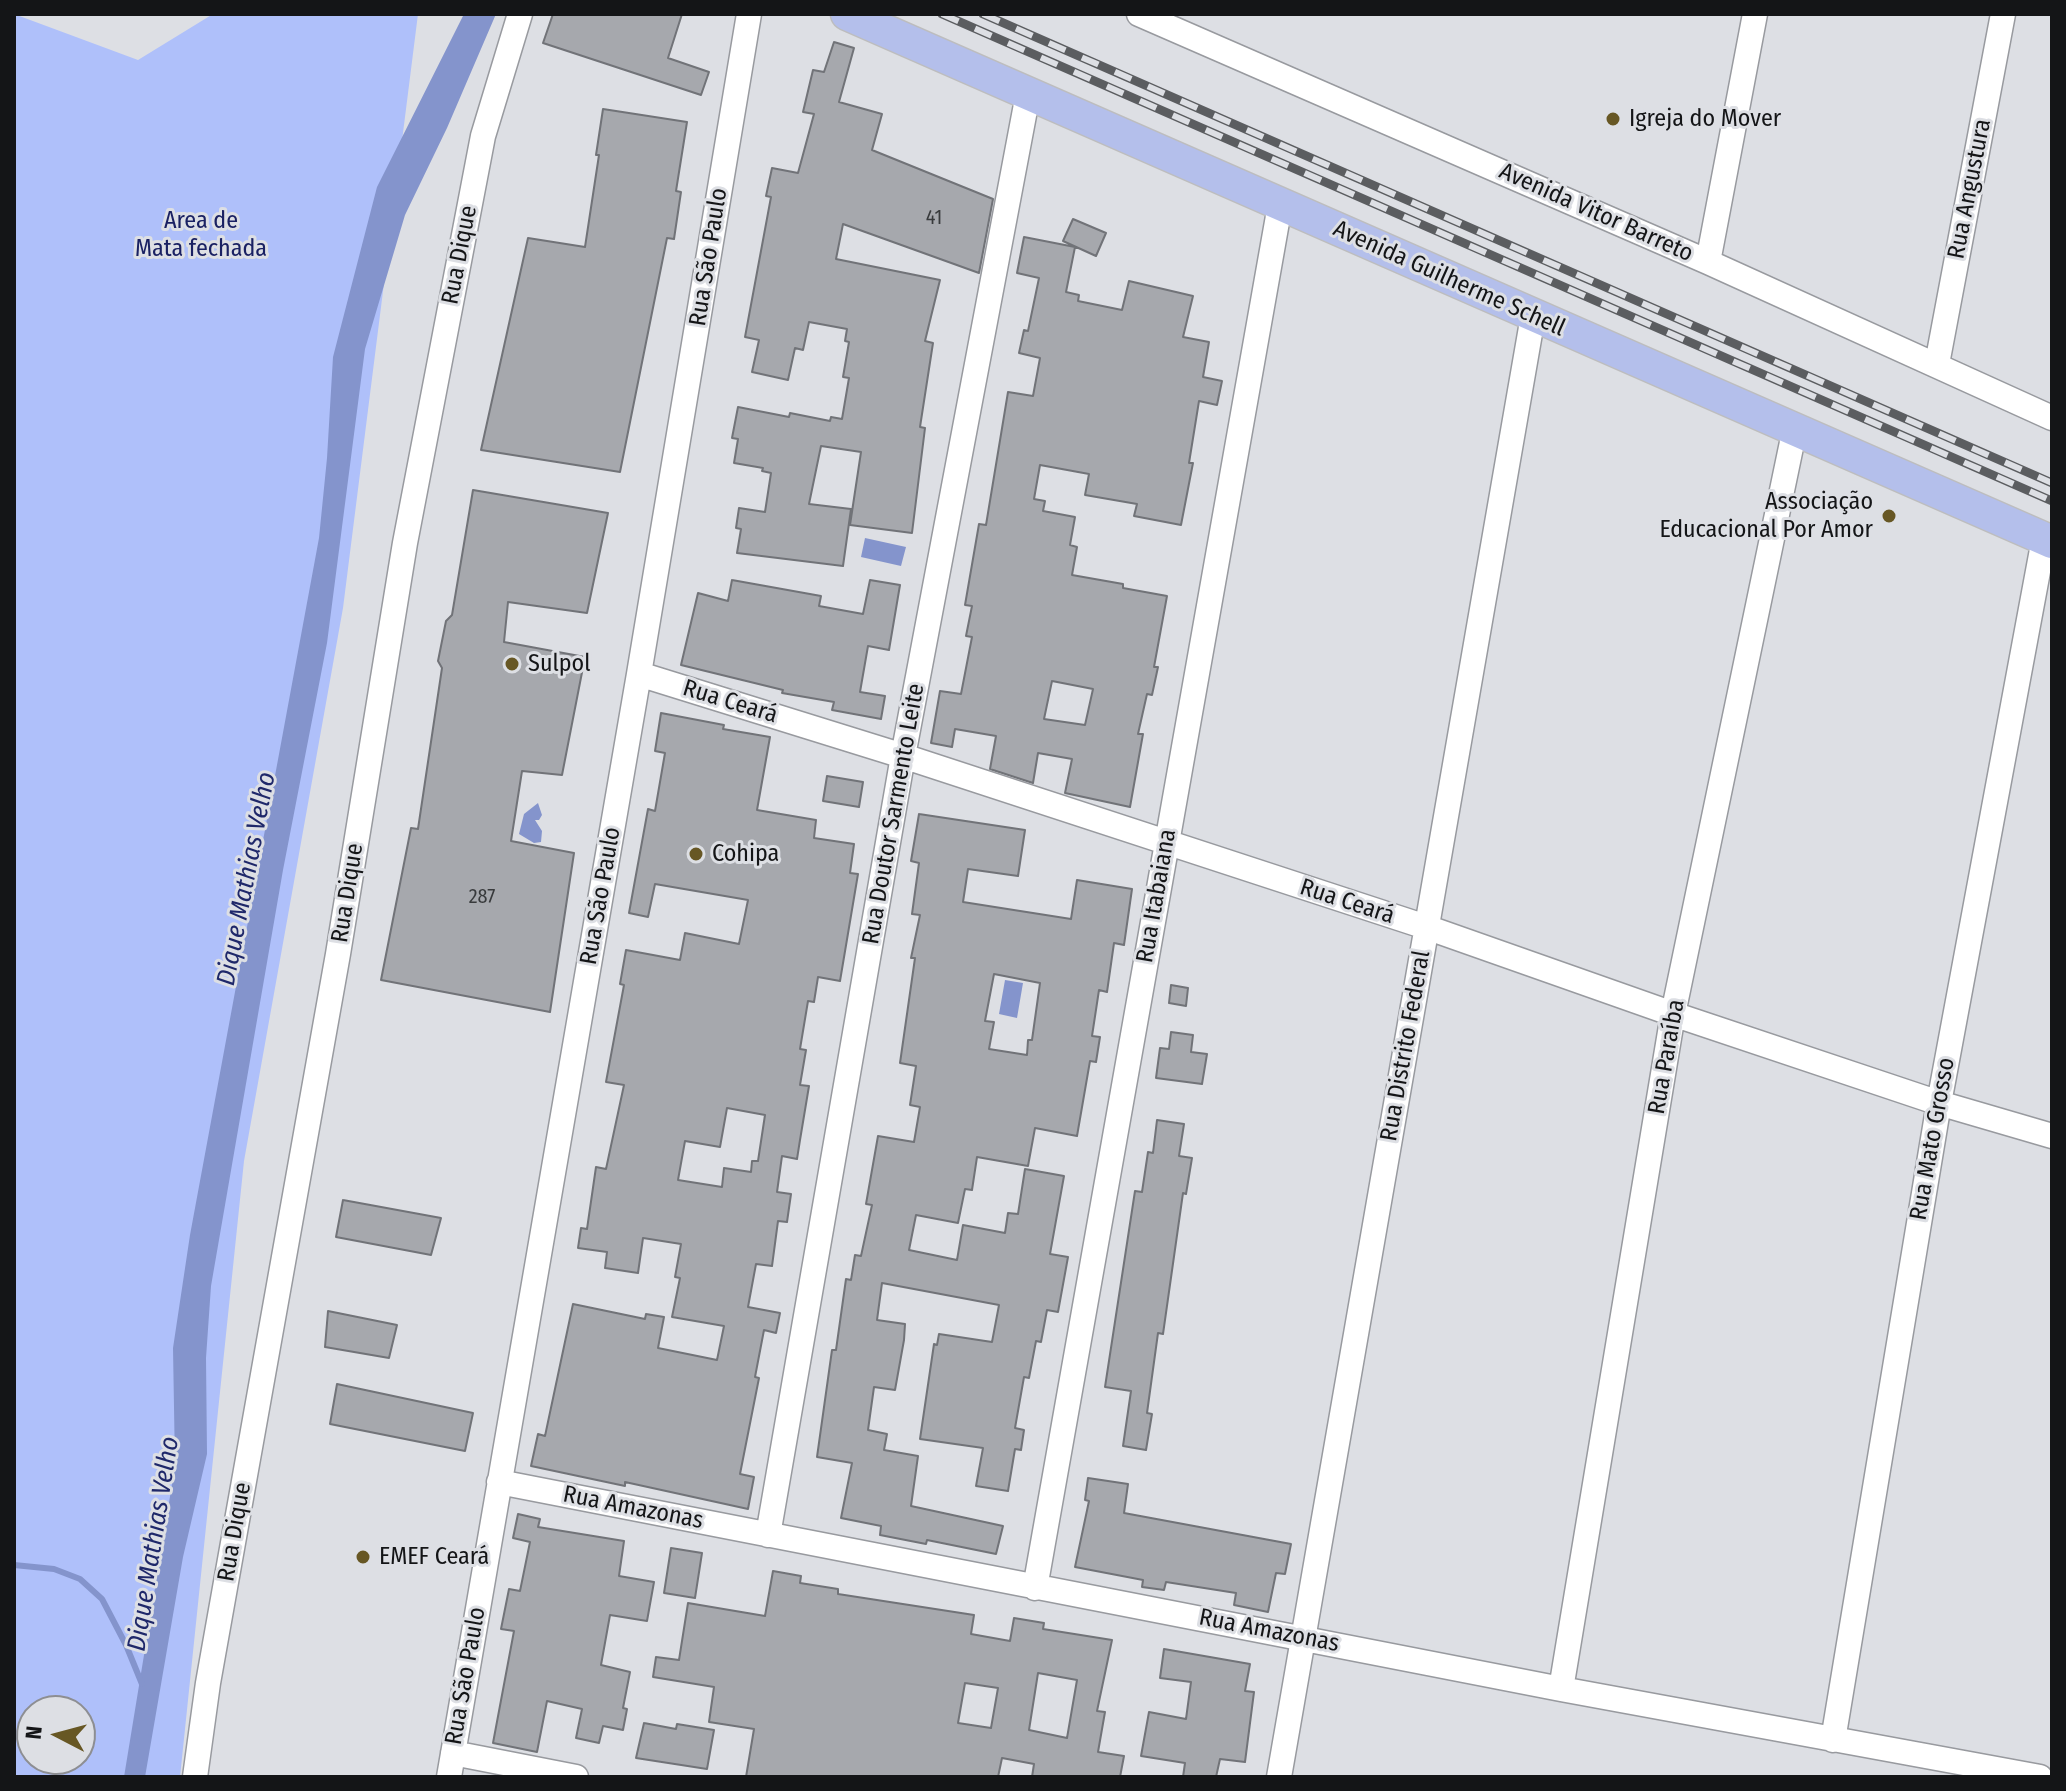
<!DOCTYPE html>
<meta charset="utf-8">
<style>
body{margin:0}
#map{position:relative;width:2066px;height:1791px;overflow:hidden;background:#dddfe4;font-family:"Fira Sans Condensed",sans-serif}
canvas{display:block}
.frame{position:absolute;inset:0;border:16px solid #141517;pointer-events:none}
.north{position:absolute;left:16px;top:1695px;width:80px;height:80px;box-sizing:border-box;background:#dddfe4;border:2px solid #8d8e92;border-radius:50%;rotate:276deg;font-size:22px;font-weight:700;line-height:32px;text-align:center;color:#141517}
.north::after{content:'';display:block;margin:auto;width:28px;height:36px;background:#675724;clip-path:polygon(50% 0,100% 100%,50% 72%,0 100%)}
</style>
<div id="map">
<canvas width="2066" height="1791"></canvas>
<div class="frame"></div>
<div class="north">N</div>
</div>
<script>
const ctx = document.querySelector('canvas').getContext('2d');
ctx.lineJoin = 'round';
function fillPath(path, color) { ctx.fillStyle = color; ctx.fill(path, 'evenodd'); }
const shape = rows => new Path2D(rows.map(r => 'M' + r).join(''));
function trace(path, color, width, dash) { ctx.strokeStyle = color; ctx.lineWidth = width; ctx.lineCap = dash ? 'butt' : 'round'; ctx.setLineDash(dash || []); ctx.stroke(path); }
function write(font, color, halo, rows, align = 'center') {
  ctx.font = font + ' "Fira Sans Condensed",sans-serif'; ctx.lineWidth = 6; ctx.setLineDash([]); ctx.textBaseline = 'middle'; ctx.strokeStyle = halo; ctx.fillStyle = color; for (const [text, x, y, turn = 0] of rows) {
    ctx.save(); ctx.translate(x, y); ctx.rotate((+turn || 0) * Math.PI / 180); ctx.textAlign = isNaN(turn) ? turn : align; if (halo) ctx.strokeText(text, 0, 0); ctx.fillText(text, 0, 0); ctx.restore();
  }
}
const green = shape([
 [14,14,138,60,213,14,418,14,343,608,244,1161,180,1777,14,1777],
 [32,1711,80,1711,80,1759,32,1759]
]);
const water = shape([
 [464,14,496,14,447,128,405,215,365,349,327,643,283,870,211,1286,206,1358,207,1454,183,1557,145,1777,124,1777,175,1466,173,1348,190,1235,319,538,327,458,333,357,377,187],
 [865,538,906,547,901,566,861,557],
 [538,803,542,815,539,820,535,820,542,831,541,842,534,843,519,834,524,814],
 [1005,980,1023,983,1017,1018,999,1014]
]);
const stream = shape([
 [14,1565,54,1569,80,1579,102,1599,126,1645,142,1684]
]);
const building = shape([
 [553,14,682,14,668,58,709,72,701,95,543,43,553,14],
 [834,42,854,48,839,102,882,114,872,150,993,199,979,273,843,224,836,259,940,280,925,341,933,343,920,427,925,428,912,533,850,525,861,452,821,446,809,504,851,509,843,566,737,553,741,529,736,528,739,508,765,512,771,473,762,471,763,468,734,463,738,439,732,438,738,407,789,417,790,413,830,421,831,417,842,419,849,378,843,377,849,342,845,341,847,329,809,322,803,350,795,348,788,380,752,372,759,340,745,337,771,197,766,196,772,168,798,173,814,114,803,112,813,70,824,72,834,42],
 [603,109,687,122,676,191,681,192,674,239,667,238,620,472,481,450,528,238,585,247,599,155,596,155,603,109],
 [1073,219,1106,233,1096,256,1063,241,1073,219],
 [1024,237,1075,247,1066,292,1079,295,1078,301,1122,310,1129,281,1193,296,1183,337,1209,342,1203,377,1222,381,1217,405,1199,401,1189,463,1193,463,1181,525,1134,516,1137,504,1085,495,1089,474,1040,465,1034,499,1045,501,1043,511,1075,517,1070,545,1077,547,1072,575,1123,584,1123,588,1167,596,1154,667,1158,667,1152,695,1147,694,1138,734,1143,734,1130,807,1065,793,1072,759,1038,753,1033,783,990,769,996,736,955,729,952,747,931,743,940,691,961,694,972,637,966,636,972,606,965,605,979,524,986,525,1008,392,1033,396,1040,358,1019,353,1024,330,1028,331,1039,278,1017,273,1024,237],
 [1052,681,1093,689,1085,725,1044,719,1052,681],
 [473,490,608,513,587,613,508,602,504,642,585,657,562,775,522,771,511,841,574,853,550,1012,381,980,411,828,418,829,442,668,438,661,446,621,452,615,473,490],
 [732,580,821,596,819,606,863,614,870,580,900,585,889,650,868,646,860,692,885,696,881,719,832,710,834,702,782,693,783,690,681,665,698,593,728,601,732,580],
 [661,713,724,725,723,729,770,737,757,810,816,820,814,838,854,844,850,873,858,874,840,981,818,977,814,1002,808,1001,800,1049,806,1050,800,1085,809,1086,800,1140,797,1159,782,1156,777,1192,791,1194,787,1222,778,1221,772,1266,756,1264,748,1307,780,1313,776,1333,764,1330,755,1377,759,1378,740,1474,754,1477,748,1509,625,1482,625,1486,531,1466,538,1434,545,1436,573,1304,645,1319,646,1314,664,1317,658,1348,717,1360,724,1326,672,1317,680,1278,675,1277,681,1244,643,1238,638,1273,605,1268,607,1252,578,1248,581,1228,587,1229,596,1167,606,1169,624,1085,606,1082,624,985,620,984,626,950,680,960,685,933,739,944,748,900,655,884,648,917,629,913,648,809,655,811,665,753,655,751,661,713],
 [727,1108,765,1115,758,1161,752,1161,751,1172,724,1168,722,1187,678,1180,685,1141,720,1147,727,1108],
 [827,776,863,782,859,807,823,801,827,776],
 [919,814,1025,830,1018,876,968,869,963,902,1071,919,1077,880,1132,889,1124,945,1114,943,1107,992,1099,990,1092,1036,1100,1037,1096,1062,1090,1061,1077,1136,1035,1128,1028,1166,977,1157,972,1190,965,1189,958,1223,916,1215,909,1250,957,1260,963,1225,1005,1233,1008,1213,1018,1214,1025,1169,1064,1176,1050,1254,1068,1257,1058,1312,1047,1310,1041,1342,1036,1341,1029,1378,1024,1377,1015,1428,1024,1430,1021,1450,1015,1449,1008,1491,976,1486,983,1448,920,1439,934,1344,937,1345,939,1334,992,1342,999,1305,882,1283,877,1320,905,1324,904,1340,895,1390,874,1387,868,1430,887,1434,884,1450,918,1456,911,1506,1003,1526,996,1554,927,1540,926,1544,880,1535,881,1526,841,1518,852,1463,817,1457,832,1350,836,1350,846,1279,851,1280,855,1255,861,1256,872,1205,866,1204,878,1136,914,1142,920,1107,910,1105,916,1066,900,1063,915,958,911,958,920,915,912,914,919,863,911,861,919,814],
 [994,974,1040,983,1032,1040,1028,1040,1027,1055,989,1049,994,1022,985,1021,994,974],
 [1171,985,1188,988,1186,1006,1169,1003,1171,985],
 [1171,1032,1193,1035,1191,1052,1207,1054,1202,1084,1156,1078,1160,1048,1169,1049,1171,1032],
 [1157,1120,1184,1124,1179,1156,1192,1158,1186,1194,1183,1193,1163,1334,1158,1333,1147,1413,1152,1414,1146,1450,1123,1446,1131,1391,1105,1387,1135,1191,1142,1192,1148,1152,1153,1153,1157,1120],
 [343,1200,441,1218,431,1255,336,1237,343,1200],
 [328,1311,397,1325,389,1358,325,1347,328,1311],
 [337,1384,473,1413,465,1451,330,1424,337,1384],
 [1088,1478,1128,1484,1124,1513,1291,1544,1285,1574,1276,1573,1268,1612,1234,1605,1236,1593,1166,1582,1164,1590,1142,1587,1143,1580,1075,1567,1089,1501,1085,1500,1088,1478],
 [518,1514,540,1519,538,1527,624,1541,619,1576,654,1582,647,1621,610,1615,601,1665,630,1672,623,1708,627,1709,623,1730,603,1726,599,1743,576,1738,582,1709,547,1701,537,1752,493,1743,514,1631,501,1629,509,1589,520,1591,530,1542,513,1538,518,1514],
 [671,1548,702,1553,695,1598,664,1593,671,1548],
 [773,1571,801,1576,800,1583,838,1589,838,1594,974,1615,971,1634,1010,1641,1014,1618,1044,1623,1043,1629,1112,1640,1097,1711,1105,1712,1098,1752,1124,1756,1120,1777,1032,1777,1034,1764,1002,1758,998,1777,746,1777,754,1729,709,1722,714,1687,653,1677,656,1657,679,1660,688,1603,765,1616,773,1571],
 [1038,1673,1077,1680,1067,1738,1029,1730,1038,1673],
 [965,1683,998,1688,991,1728,958,1723,965,1683],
 [1164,1649,1250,1664,1245,1691,1254,1692,1245,1762,1220,1759,1216,1777,1183,1777,1185,1763,1141,1756,1149,1712,1186,1719,1191,1682,1160,1678,1164,1649],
 [644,1723,676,1729,677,1724,714,1730,707,1769,636,1758,644,1723]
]);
const minor = shape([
 [1139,14,1708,262,2052,418],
 [1708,262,1755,14],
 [1937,364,2003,14],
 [639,674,903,756,1426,927,1673,1014,1939,1103,2052,1136],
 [499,1482,1561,1689,2040,1777],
 [768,1535,903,756,1028,94],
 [1035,1588,1280,205],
 [1561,1689,1673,1014,1795,428],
 [1833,1740,1939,1103,2044,539],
 [453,1753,576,1777],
 [195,1777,208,1683,338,954,405,543,483,136,520,14],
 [449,1777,639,674,749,14],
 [1279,1777,1533,316]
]);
const major = shape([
 [847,14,2052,542]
]);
const rail = shape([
 [942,14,2052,501],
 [983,14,2052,483]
]);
const markers = [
 [1613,119,8,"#675724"],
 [1889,516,8,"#675724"],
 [512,664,8,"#675724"],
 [696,854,8,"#675724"],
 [363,1557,8,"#675724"]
];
const numberNames = [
 ["41",934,218],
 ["287",482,897]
];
const poiNames = [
 ["Igreja do Mover",1629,119],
 ["Associação",1873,502,"right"],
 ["Educacional Por Amor",1873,530,"right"],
 ["Sulpol",528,664],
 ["Cohipa",712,854],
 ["EMEF Ceará",379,1557]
];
const streetNames = [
 ["Rua Angustura",1970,189,-79],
 ["Avenida Vitor Barreto",1596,213,24],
 ["Rua Dique",460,255,-79],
 ["Rua São Paulo",709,257,-81],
 ["Avenida Guilherme Schell",1449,279,24],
 ["Rua Ceará",730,702,17],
 ["Rua Doutor Sarmento Leite",894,814,-80],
 ["Rua Dique",348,893,-81],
 ["Rua São Paulo",601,896,-80],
 ["Rua Itabaiana",1157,896,-80],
 ["Rua Ceará",1347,902,18],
 ["Rua Distrito Federal",1406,1046,-80],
 ["Rua Paraíba",1667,1057,-80],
 ["Rua Mato Grosso",1933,1139,-80],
 ["Rua Amazonas",633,1508,11],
 ["Rua Dique",235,1532,-80],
 ["Rua Amazonas",1269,1631,11],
 ["Rua São Paulo",466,1676,-80]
];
const parkNames = [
 ["Area de",201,221],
 ["Mata fechada",201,249]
];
const waterNames = [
 ["Dique Mathias Velho",247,879,-79],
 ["Dique Mathias Velho",154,1544,-81]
];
fillPath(green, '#afc0fa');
fillPath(water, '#8494cc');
trace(stream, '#8494cc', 6);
fillPath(building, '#a6a8ad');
trace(building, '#717378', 2);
trace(minor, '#989a9f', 27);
trace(major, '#bdbdbe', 35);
trace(minor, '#fff', 24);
trace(major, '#b4bfeb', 32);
trace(rail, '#5b5d60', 9);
trace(rail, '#dddfe4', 6, [18]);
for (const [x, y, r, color] of markers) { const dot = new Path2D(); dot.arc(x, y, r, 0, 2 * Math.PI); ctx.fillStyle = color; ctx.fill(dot); trace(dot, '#dddfe4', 3); }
write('20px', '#383a3c', null, numberNames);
write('24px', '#141517', '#dddfe4', poiNames, 'left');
write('24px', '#141517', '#dddfe4', streetNames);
write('24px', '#1a2163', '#dddfe4', parkNames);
write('italic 26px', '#1f286a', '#dddfe4', waterNames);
</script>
